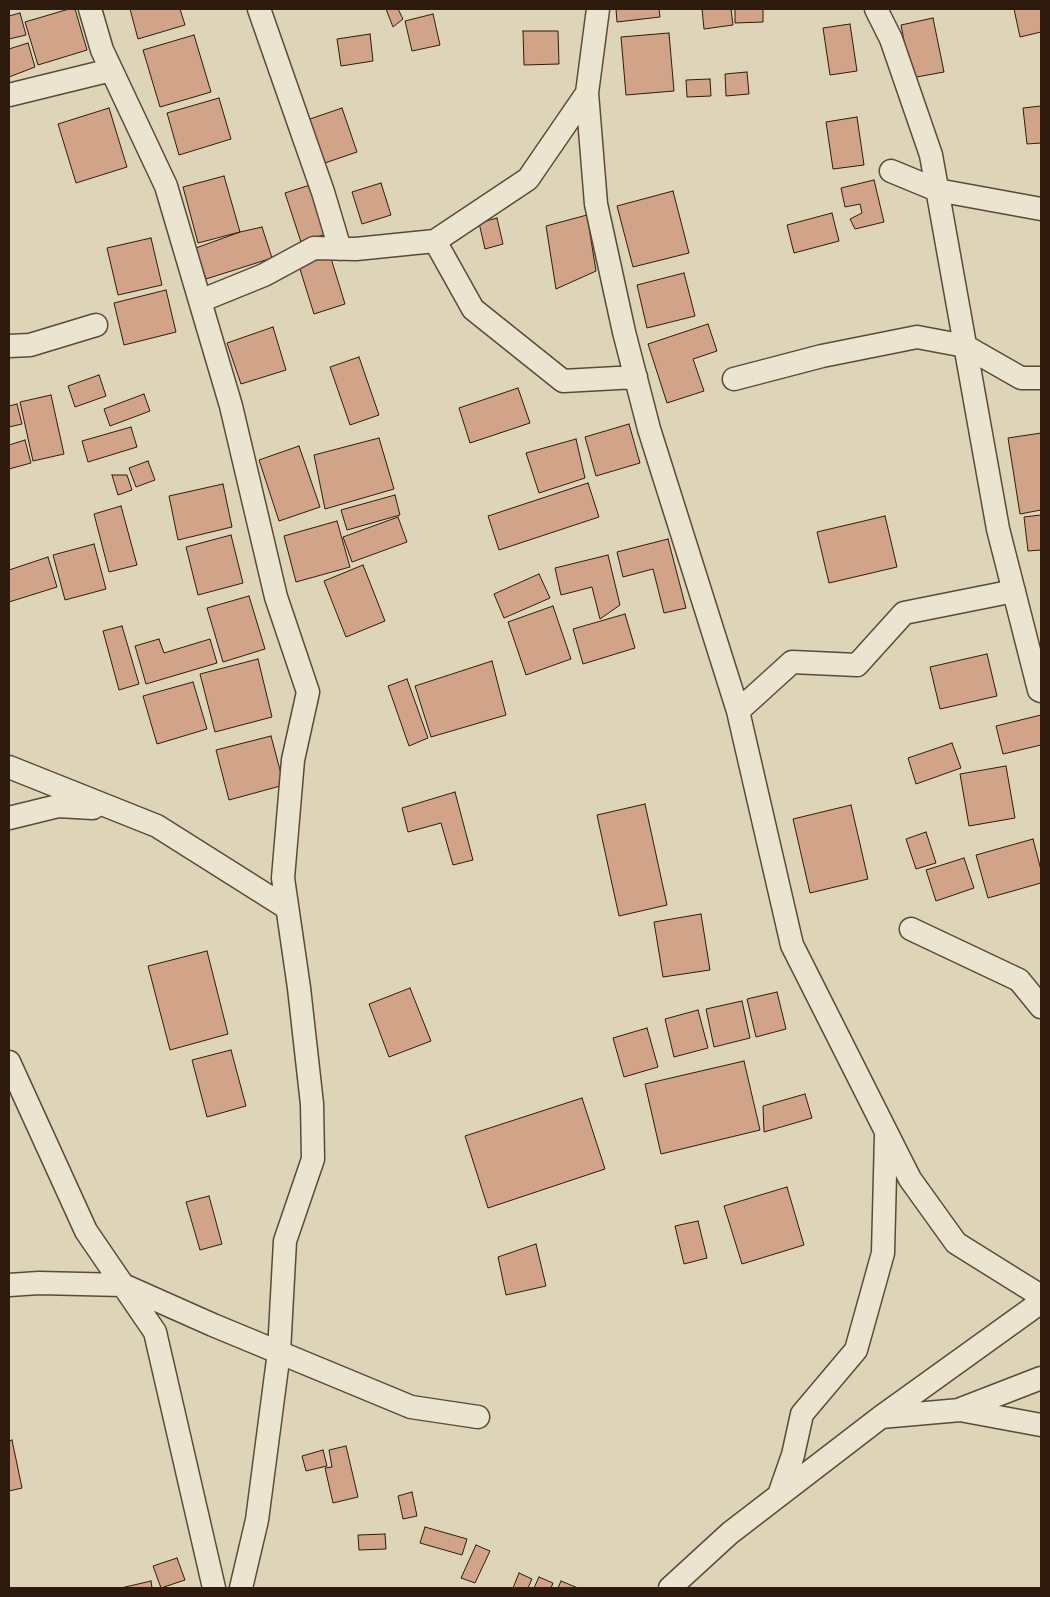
<!DOCTYPE html>
<style>
body{margin:0}
#map{position:relative;width:1050px;height:1597px;overflow:hidden;background:#ded5b8;font-family:"EB Garamond",serif}
canvas{display:block}
.frame{position:absolute;inset:0;border:10px solid #2f1b0d;pointer-events:none}
</style>
<div id="map">
<canvas width="1050" height="1597"></canvas>
<div class="frame"></div>
</div>
<script>
const ctx = document.querySelector('canvas').getContext('2d');
ctx.lineJoin = 'round';
function fillPath(path, color) { ctx.fillStyle = color; ctx.fill(path, 'evenodd'); }
const shape = rows => new Path2D(rows.map(r => 'M' + r).join(''));
function trace(path, color, width, dash) { ctx.strokeStyle = color; ctx.lineWidth = width; ctx.lineCap = dash ? 'butt' : 'round'; ctx.setLineDash(dash || []); ctx.stroke(path); }
const building = shape([
 [69,9,75,9,87,50,38,65,25,22,69,9],
 [130,9,180,9,185,25,138,39,130,9],
 [386,9,398,9,403,19,393,27,386,9],
 [616,9,659,9,660,17,617,22,616,9],
 [702,9,731,9,733,25,704,29,702,9],
 [735,9,763,9,763,22,735,23,735,9],
 [1014,9,1041,9,1041,32,1020,37,1014,9],
 [20,13,26,35,9,39,9,16,20,13],
 [433,14,440,45,412,51,405,21,433,14],
 [933,18,944,72,911,78,901,25,933,18],
 [850,24,857,71,830,75,823,28,850,24],
 [523,31,558,31,559,64,524,65,523,31],
 [669,33,674,91,626,95,621,37,669,33],
 [370,34,373,61,341,66,337,39,370,34],
 [194,35,211,92,160,107,143,50,194,35],
 [28,43,35,67,9,77,9,49,28,43],
 [747,72,749,94,726,96,725,74,747,72],
 [710,79,711,96,687,97,686,80,710,79],
 [219,98,231,139,179,155,167,113,219,98],
 [1041,106,1041,143,1027,144,1023,108,1041,106],
 [109,108,127,167,76,183,58,124,109,108],
 [342,108,357,152,322,164,307,120,342,108],
 [857,117,864,165,833,169,826,122,857,117],
 [224,176,240,232,198,243,183,187,224,176],
 [874,180,884,222,855,229,850,219,862,213,860,204,845,207,841,188,874,180],
 [381,183,391,215,362,224,352,192,381,183],
 [310,185,326,234,301,242,285,193,310,185],
 [673,191,689,253,633,267,617,206,673,191],
 [832,213,839,241,794,253,787,225,832,213],
 [587,215,596,271,556,289,546,226,587,215],
 [497,218,503,244,485,249,479,223,497,218],
 [262,227,272,258,206,279,196,248,240,232,262,227],
 [151,238,162,285,118,295,107,248,151,238],
 [330,255,345,304,314,314,299,266,330,255],
 [684,273,695,316,647,328,637,285,684,273],
 [166,290,176,332,124,345,114,303,166,290],
 [708,324,717,351,693,359,704,391,667,403,648,344,708,324],
 [273,327,286,370,241,384,227,343,273,327],
 [359,357,379,415,350,425,330,367,359,357],
 [99,375,106,396,75,407,68,386,99,375],
 [518,388,530,423,470,443,459,408,518,388],
 [144,394,150,411,110,426,104,409,144,394],
 [51,395,64,454,33,461,20,402,51,395],
 [17,404,22,424,9,427,9,406,17,404],
 [629,424,640,463,596,476,585,437,629,424],
 [131,427,137,447,88,462,82,441,131,427],
 [1041,433,1041,510,1020,514,1008,438,1041,433],
 [379,438,394,489,325,509,314,455,379,438],
 [576,439,585,478,539,493,526,453,576,439],
 [25,440,31,463,9,469,9,445,25,440],
 [299,446,320,507,279,521,259,460,299,446],
 [148,461,155,480,136,487,129,468,148,461],
 [112,475,127,475,132,490,118,495,112,475],
 [588,483,599,517,499,550,488,516,588,483],
 [223,484,232,527,178,540,169,496,223,484],
 [395,495,400,515,347,530,341,510,395,495],
 [121,506,137,565,109,572,94,514,121,506],
 [1041,515,1041,550,1028,551,1024,517,1041,515],
 [885,516,897,567,829,583,817,532,885,516],
 [398,517,407,542,352,562,343,537,398,517],
 [337,521,350,567,296,582,284,536,337,521],
 [231,535,243,583,198,595,186,547,231,535],
 [668,539,686,608,664,613,653,569,623,577,617,552,668,539],
 [94,544,106,589,65,600,53,555,94,544],
 [608,555,620,605,600,619,592,587,561,595,555,568,608,555],
 [48,557,57,587,9,602,9,570,48,557],
 [363,565,385,621,346,637,324,581,363,565],
 [539,574,550,598,504,618,494,594,539,574],
 [249,596,265,649,223,662,207,608,249,596],
 [553,606,571,659,526,675,508,622,553,606],
 [625,614,635,648,583,664,573,629,625,614],
 [122,626,139,684,119,690,103,631,122,626],
 [159,639,164,653,210,639,217,663,146,684,135,646,159,639],
 [987,654,997,696,940,709,930,667,987,654],
 [258,659,272,717,215,732,200,674,258,659],
 [492,661,506,715,431,737,415,686,492,661],
 [407,679,428,738,409,746,388,686,407,679],
 [193,682,207,729,157,744,143,696,193,682],
 [1041,715,1041,745,1003,754,996,726,1041,715],
 [271,736,284,785,229,800,216,750,271,736],
 [952,743,961,768,916,784,908,758,952,743],
 [1006,766,1015,818,969,826,960,774,1006,766],
 [455,792,473,860,453,865,441,823,408,832,402,808,455,792],
 [645,804,667,905,619,916,597,815,645,804],
 [851,805,868,879,810,893,793,819,851,805],
 [926,832,936,863,916,869,906,839,926,832],
 [1033,839,1041,870,1041,883,988,898,976,855,1033,839],
 [964,858,974,888,936,901,926,870,964,858],
 [701,914,710,970,663,977,654,922,701,914],
 [207,951,228,1034,170,1050,148,966,207,951],
 [410,988,431,1041,389,1057,369,1004,410,988],
 [777,992,786,1029,756,1037,747,999,777,992],
 [742,1001,750,1038,714,1047,706,1009,742,1001],
 [698,1010,708,1048,674,1057,665,1019,698,1010],
 [647,1028,658,1067,624,1077,613,1038,647,1028],
 [231,1050,246,1106,207,1117,192,1060,231,1050],
 [744,1061,760,1130,661,1154,645,1084,744,1061],
 [805,1094,812,1118,764,1132,763,1106,805,1094],
 [582,1098,605,1169,488,1208,465,1136,582,1098],
 [787,1187,804,1245,742,1264,724,1206,787,1187],
 [209,1196,222,1244,200,1250,186,1202,209,1196],
 [698,1221,707,1258,684,1264,675,1226,698,1221],
 [536,1244,546,1286,506,1295,498,1257,536,1244],
 [12,1440,22,1488,9,1491,9,1441,12,1440],
 [346,1446,358,1497,333,1503,325,1468,332,1467,329,1450,346,1446],
 [323,1450,327,1466,306,1471,302,1456,323,1450],
 [412,1492,417,1516,403,1519,398,1496,412,1492],
 [425,1527,467,1539,462,1555,420,1543,425,1527],
 [385,1534,386,1549,359,1550,358,1535,385,1534],
 [476,1545,490,1551,475,1583,461,1578,476,1545],
 [177,1558,185,1580,161,1588,153,1566,177,1558],
 [519,1573,532,1579,528,1588,513,1588,519,1573],
 [539,1577,553,1583,551,1588,534,1588,539,1577],
 [151,1581,152,1588,121,1588,151,1581],
 [561,1581,578,1588,558,1588,561,1581]
]);
const minor = shape([
 [90,9,102,50,166,186,231,406,276,597,308,692,293,760,283,878,299,988,312,1104,313,1159,285,1241,279,1352,257,1520,241,1588],
 [259,9,323,192,340,249],
 [876,9,891,39,931,155,998,529,1039,690,1041,691],
 [587,93,596,204,624,332,649,429,738,711,792,945,910,1179,956,1243,1041,1296],
 [9,95,111,70],
 [891,171,937,190,1041,209],
 [435,241,473,309,563,381,636,377],
 [200,301,264,275,314,248,356,249,435,241,528,179,587,93,598,9],
 [9,346,30,345,96,325],
 [734,379,822,356,917,337,965,346,1021,378,1041,378],
 [738,711,792,662,857,665,904,613,1014,591],
 [9,767,157,826,287,908],
 [9,818,58,806,93,808],
 [911,929,1019,980,1041,1007],
 [9,1062,86,1231,155,1332,214,1588],
 [9,1285,39,1283,123,1285,213,1325,411,1407,478,1417],
 [961,1409,1041,1378],
 [881,1417,960,1410,1041,1425],
 [779,1495,793,1455,802,1414,856,1350,883,1253,886,1135],
 [670,1588,730,1533,881,1417,1041,1302]
]);
fillPath(building, '#d1a388');
trace(building, '#2f1b0d', 1);
trace(minor, '#5b4a38', 25);
trace(minor, '#eae4d1', 22);
</script>
